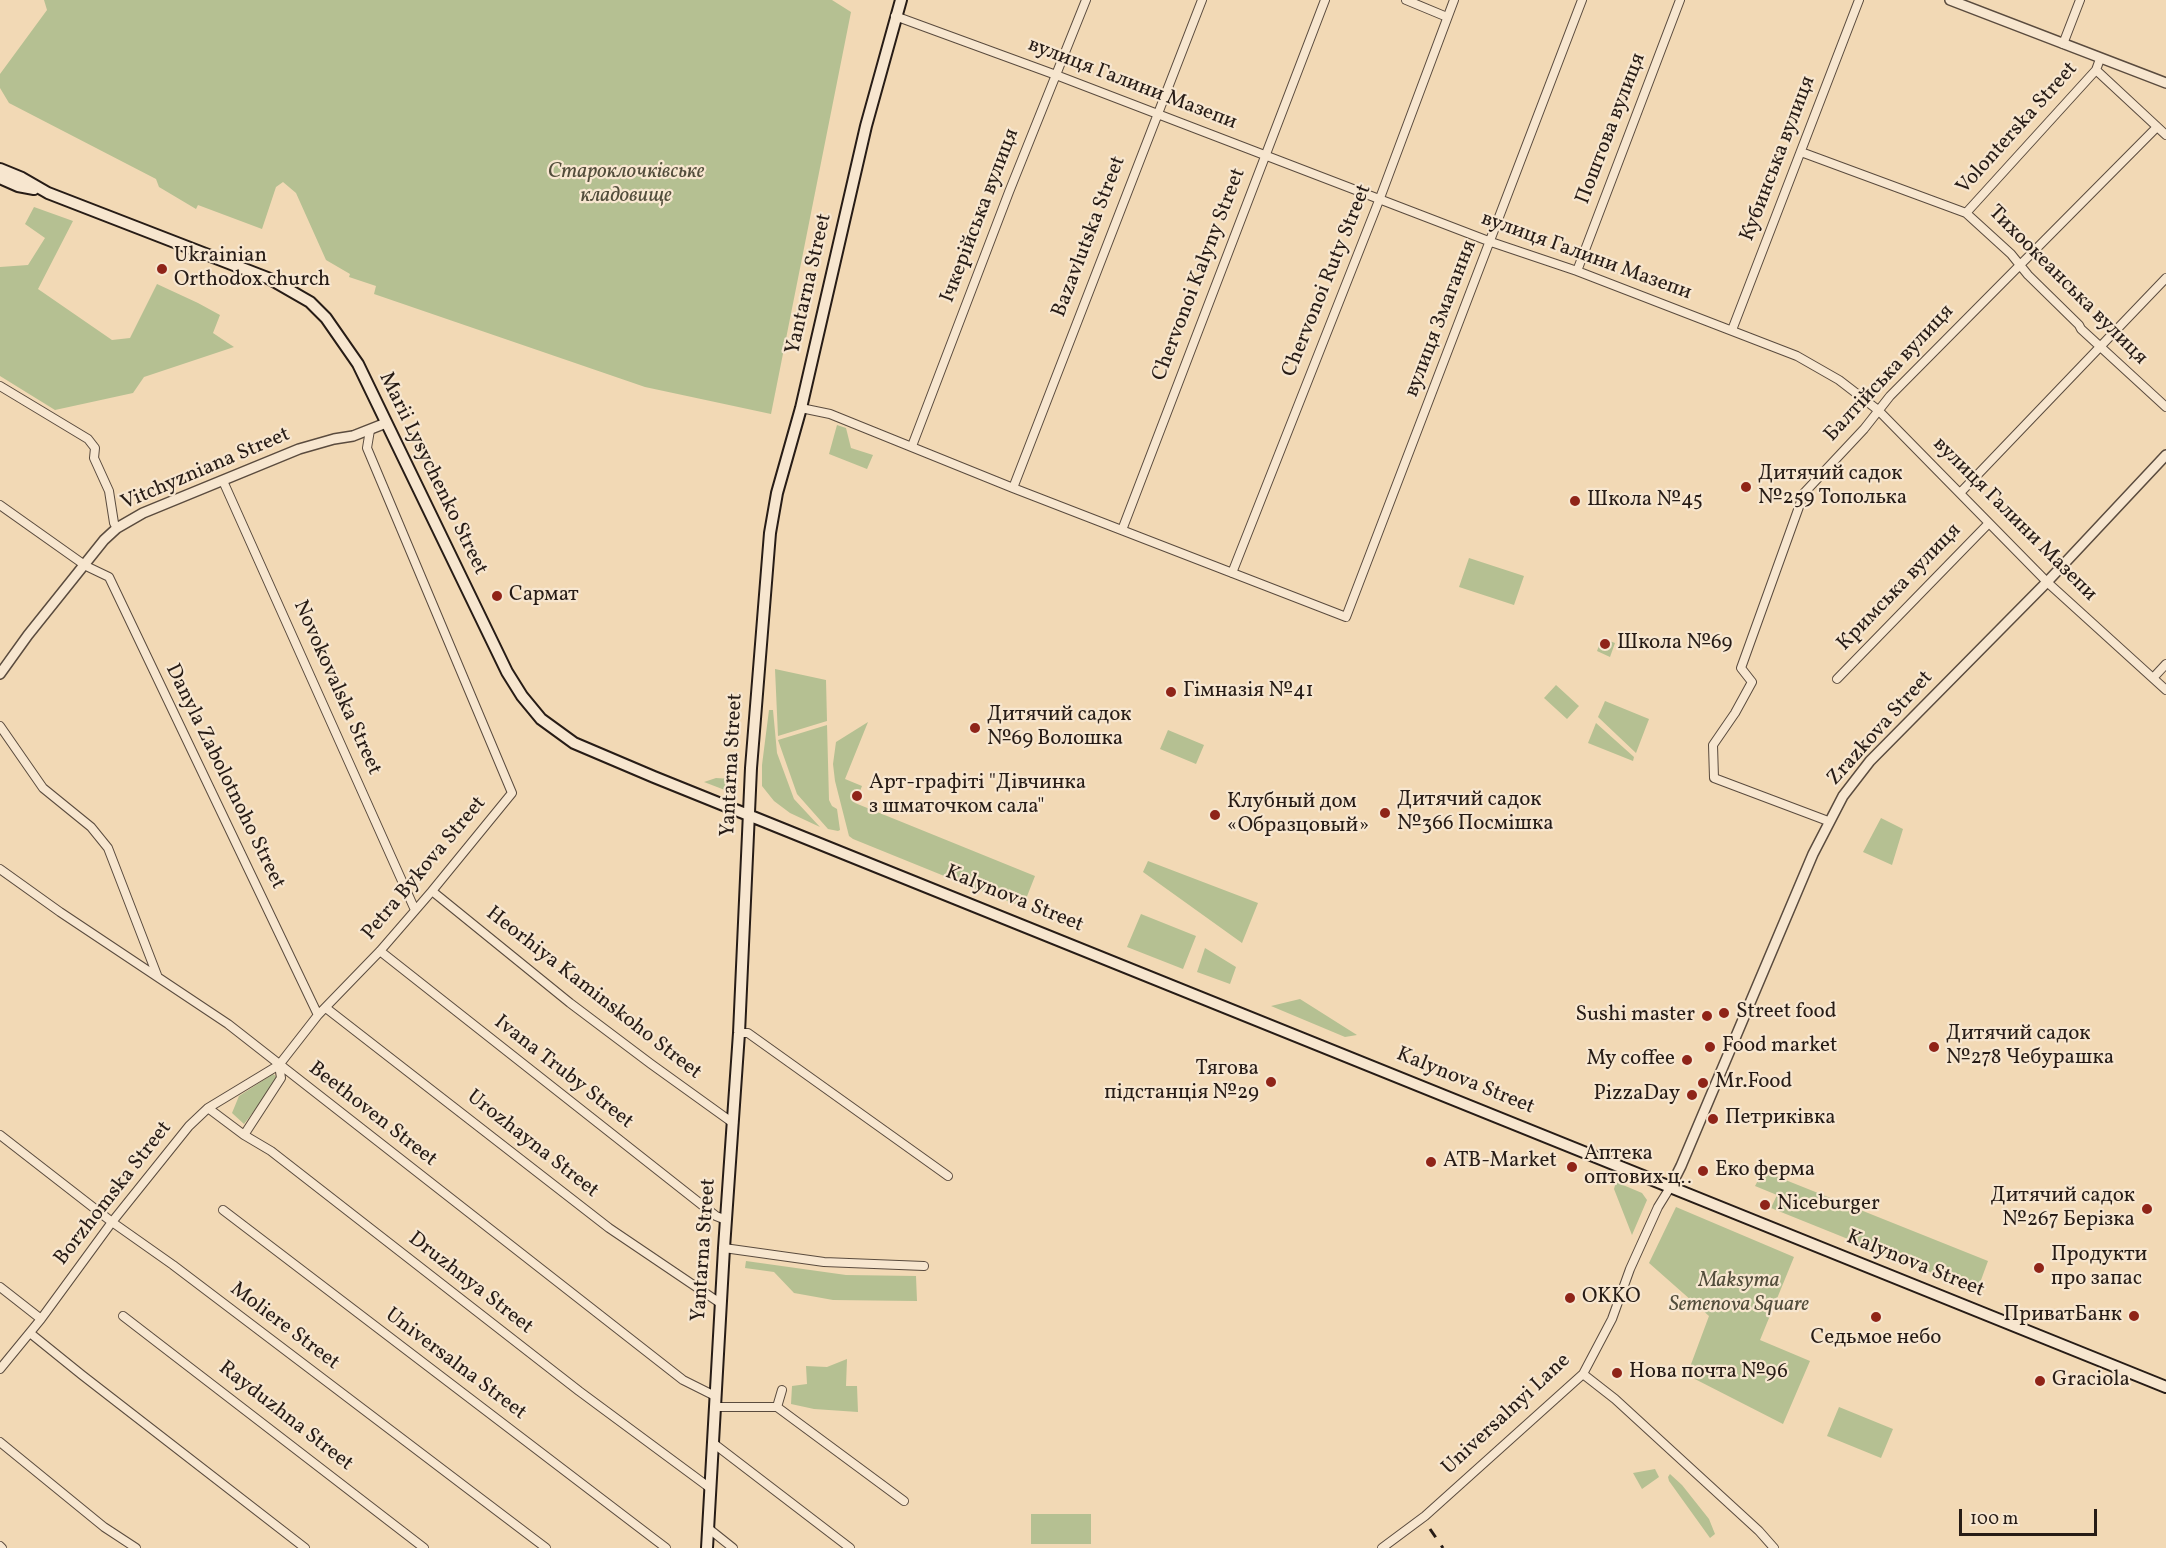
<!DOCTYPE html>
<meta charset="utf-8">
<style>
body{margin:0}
#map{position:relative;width:2166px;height:1548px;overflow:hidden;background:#f2d9b5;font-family:Vollkorn,serif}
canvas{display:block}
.scale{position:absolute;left:1959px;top:1509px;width:138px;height:27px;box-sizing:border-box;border:3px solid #271c16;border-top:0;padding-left:8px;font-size:18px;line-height:21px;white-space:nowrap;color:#271c16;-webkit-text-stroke:4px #f7e6cf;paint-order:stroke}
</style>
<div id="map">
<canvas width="2166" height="1548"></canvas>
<div class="scale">100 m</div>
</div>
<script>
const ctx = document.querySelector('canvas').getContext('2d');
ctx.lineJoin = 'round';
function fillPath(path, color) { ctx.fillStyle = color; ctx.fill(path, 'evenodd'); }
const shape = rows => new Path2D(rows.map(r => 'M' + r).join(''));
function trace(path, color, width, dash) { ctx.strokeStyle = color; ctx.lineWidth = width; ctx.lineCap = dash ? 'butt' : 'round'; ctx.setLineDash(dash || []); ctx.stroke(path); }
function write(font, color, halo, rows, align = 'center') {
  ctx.font = font + ' Vollkorn,serif'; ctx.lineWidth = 4.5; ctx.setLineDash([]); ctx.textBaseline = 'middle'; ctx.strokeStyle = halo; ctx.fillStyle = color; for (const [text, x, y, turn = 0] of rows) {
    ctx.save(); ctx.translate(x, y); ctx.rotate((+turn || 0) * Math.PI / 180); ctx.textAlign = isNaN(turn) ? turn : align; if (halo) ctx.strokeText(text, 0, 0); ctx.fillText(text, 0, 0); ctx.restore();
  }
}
const green = shape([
 [44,0,832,0,851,12,771,414,645,387,374,294,376,286,349,277,350,274,326,260,296,193,283,182,276,187,262,229,198,205,196,209,159,187,156,179,9,103,0,88,0,74,47,10],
 [34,207,73,221,38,289,112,340,130,338,157,284,198,303,220,315,213,333,234,347,144,377,133,393,55,410,0,376,0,267,28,265,45,238,25,224],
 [837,425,846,428,851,448,873,455,867,469,829,454],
 [1469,558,1524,576,1514,605,1459,587],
 [1602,638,1615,643,1610,657,1597,651],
 [775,669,826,680,827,721,778,736],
 [1556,685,1579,706,1567,719,1544,698],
 [1605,701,1649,719,1636,753,1598,717],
 [769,710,773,710,777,753,794,799,820,827,790,813,774,801,762,786,762,765],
 [868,722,845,779,862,786,855,803,1035,876,1024,904,1021,906,996,897,853,839,849,836,835,781,833,764,836,742],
 [1596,723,1634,757,1633,761,1588,743],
 [827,725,829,800,832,806,837,809,840,830,838,831,828,829,797,794,778,740],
 [1168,730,1204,745,1196,764,1160,749],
 [716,778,732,779,732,782,736,782,734,791,730,792,704,782],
 [1881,818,1903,829,1892,865,1863,852],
 [1148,861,1258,903,1242,943,1143,872],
 [1141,914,1196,936,1183,969,1127,947],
 [1205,948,1236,967,1230,984,1197,972],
 [1300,999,1357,1035,1345,1037,1271,1006],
 [273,1074,277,1077,278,1080,244,1124,232,1113,239,1096],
 [1763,1171,1988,1261,1977,1291,1771,1208,1777,1195,1755,1186],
 [1616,1182,1642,1193,1647,1200,1632,1235,1614,1189],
 [1676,1207,1794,1257,1760,1340,1810,1361,1783,1424,1687,1375,1709,1316,1649,1263],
 [746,1261,846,1275,916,1276,917,1301,833,1300,794,1293,774,1272,745,1268],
 [847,1359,846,1386,857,1386,858,1412,814,1409,791,1404,792,1386,807,1384,806,1366,827,1367],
 [1839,1407,1893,1429,1881,1458,1827,1436],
 [1655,1469,1659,1477,1642,1489,1633,1473],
 [1670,1474,1682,1485,1709,1519,1715,1534,1710,1538,1669,1481,1668,1477],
 [1031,1514,1091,1514,1091,1544,1031,1544]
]);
const minor = shape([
 [1406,0,1447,17],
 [895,16,1056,75,1491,242,1577,271,1797,356,1839,380,1878,410,2047,582,2166,690],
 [2063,44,2080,0],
 [2100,59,2096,70,2166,135],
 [1801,152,1966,213,2011,254,2028,275,2079,325,2081,329,2166,407],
 [1966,213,2096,70],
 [1577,271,1680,0],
 [1732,330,1859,0],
 [0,386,88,439,95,448,94,458,109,491,114,523,117,528],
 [801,408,830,414,1013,488,1346,617,1582,0],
 [912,446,1009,192,1086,0],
 [223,481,415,910],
 [1013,488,1202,0],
 [1960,493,2166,278],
 [0,505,86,566,109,577,318,1015],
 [1122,530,1325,0],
 [1232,573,1380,198,1454,0],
 [2153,678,2166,664],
 [1837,679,1989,523],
 [0,726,43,788,91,827,108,848,157,975],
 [1828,821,1714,778,1713,745,1735,713,1752,682,1741,668,1804,493,1864,429,1890,396,2157,127],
 [0,869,60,912,228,1024,683,1380,715,1396],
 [432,891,570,1003,651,1064,733,1123],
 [380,951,716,1216,726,1220],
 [326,1008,609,1228,720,1303],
 [739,1033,748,1033,948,1176],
 [208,1108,244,1135,271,1151,579,1391,710,1488],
 [0,1135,112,1222,173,1265,546,1548],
 [244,1135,281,1078,279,1065,318,1015,380,951,432,891,512,793,367,448,370,430],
 [223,1210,666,1548],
 [724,1248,824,1262,924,1266],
 [0,1287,41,1319],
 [123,1316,424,1548],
 [30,1333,82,1375,305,1548],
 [0,1369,41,1319,112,1222,189,1126,208,1108,279,1065],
 [1583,1374,1615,1399,1759,1531,1774,1548],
 [715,1407,777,1407,782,1390],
 [777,1407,904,1501],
 [0,1442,104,1527,136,1548],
 [713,1443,850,1548],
 [708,1528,733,1548],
 [0,1546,2,1548],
 [1382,1548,1425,1516,1583,1374,1612,1319,1630,1269,1658,1207,1671,1186]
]);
const tertiary = shape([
 [1950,0,2166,83],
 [0,674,28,635,104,540,117,528,143,513,299,449,334,439,353,436,386,423],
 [1671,1186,1681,1166,1813,854,1843,796,1870,761,2047,582,2166,455]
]);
const secondary = shape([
 [0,169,22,178,48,193,270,279,310,302,326,318,358,364,507,672,522,696,541,719,574,743,654,777,2166,1387],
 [0,178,18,186,34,189],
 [707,1548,724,1248,739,1033,751,768,770,533,777,493,801,408,866,126,901,0]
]);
const rail = shape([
 [1430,1529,1443,1548]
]);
const markers = [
 [162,269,6,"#8f2418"],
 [1746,487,6,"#8f2418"],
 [1575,501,6,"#8f2418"],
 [497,596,6,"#8f2418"],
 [1605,644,6,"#8f2418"],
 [1171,692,6,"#8f2418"],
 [975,728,6,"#8f2418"],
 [857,796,6,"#8f2418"],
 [1385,813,6,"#8f2418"],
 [1215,815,6,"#8f2418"],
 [1724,1013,6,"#8f2418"],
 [1707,1016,6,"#8f2418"],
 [1710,1047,6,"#8f2418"],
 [1934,1047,6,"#8f2418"],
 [1687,1060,6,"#8f2418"],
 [1271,1082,6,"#8f2418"],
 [1703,1083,6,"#8f2418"],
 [1692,1095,6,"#8f2418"],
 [1713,1119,6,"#8f2418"],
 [1431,1162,6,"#8f2418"],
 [1572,1167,6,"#8f2418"],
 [1703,1171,6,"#8f2418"],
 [1765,1205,6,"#8f2418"],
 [2147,1209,6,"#8f2418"],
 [2039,1268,6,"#8f2418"],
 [1570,1298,6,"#8f2418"],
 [2134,1316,6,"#8f2418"],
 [1876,1317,6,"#8f2418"],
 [1617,1373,6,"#8f2418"],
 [2040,1381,6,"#8f2418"]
];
const streetNames = [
 ["вулиця Галини Мазепи",1132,85,21],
 ["Поштова вулиця",1612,129,-69],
 ["Volonterska Street",2018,129,-48],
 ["Кубинська вулиця",1779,159,-69],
 ["Ічкерійська вулиця",981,216,-69],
 ["Bazavlutska Street",1090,237,-69],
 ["вулиця Галини Мазепи",1586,257,20],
 ["Chervonoi Kalyny Street",1200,275,-69],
 ["Chervonoi Ruty Street",1328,281,-68],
 ["Yantarna Street",810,284,-77],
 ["Тихоокеанська вулиця",2067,286,45],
 ["вулиця Змагання",1442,319,-69],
 ["Балтійська вулиця",1890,374,-47],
 ["Vitchyzniana Street",206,470,-23],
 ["Marii Lysychenko Street",432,474,64],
 ["вулиця Галини Мазепи",2014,520,45],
 ["Кримська вулиця",1900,588,-46],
 ["Novokovalska Street",336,688,66],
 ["Zrazkova Street",1881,729,-48],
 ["Yantarna Street",733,765,-87],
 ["Danyla Zabolotnoho Street",224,777,64],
 ["Petra Bykova Street",425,869,-50],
 ["Kalynova Street",1014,900,22],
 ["Heorhiya Kaminskoho Street",593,994,38],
 ["Ivana Truby Street",563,1073,38],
 ["Kalynova Street",1465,1082,22],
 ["Beethoven Street",372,1115,38],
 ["Urozhayna Street",532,1145,38],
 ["Borzhomska Street",114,1194,-52],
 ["Yantarna Street",705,1250,-86],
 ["Kalynova Street",1915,1265,22],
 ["Druzhnya Street",470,1284,38],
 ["Moliere Street",284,1327,37],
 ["Universalna Street",455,1365,37],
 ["Universalnyi Lane",1507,1415,-43],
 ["Rayduzhna Street",285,1417,38]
];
const parkNames = [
 ["Староклочківське",626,173],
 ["кладовище",626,197],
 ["Maksyma",1739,1282],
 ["Semenova Square",1739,1306]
];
const poiNames = [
 ["Ukrainian",174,257],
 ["Orthodox church",174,281],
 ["Дитячий садок",1758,475],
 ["№259 Тополька",1758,499],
 ["Школа №45",1587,501],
 ["Сармат",509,596],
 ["Школа №69",1617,644],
 ["Гімназія №41",1183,692],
 ["Дитячий садок",987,716],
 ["№69 Волошка",987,740],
 ["Арт-графіті \"Дівчинка",869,784],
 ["з шматочком сала\"",869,808],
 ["Дитячий садок",1397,801],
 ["№366 Посмішка",1397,825],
 ["Клубный дом",1227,803],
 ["«Образцовый»",1227,827],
 ["Street food",1736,1013],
 ["Sushi master",1695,1016,"right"],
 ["Дитячий садок",1946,1035],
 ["№278 Чебурашка",1946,1059],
 ["Food market",1722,1047],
 ["My coffee",1675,1060,"right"],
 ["Тягова",1259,1070,"right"],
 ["пiдстанцiя №29",1259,1094,"right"],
 ["Mr.Food",1715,1083],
 ["PizzaDay",1680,1095,"right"],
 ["Петриківка",1725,1119],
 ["Аптека",1584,1155],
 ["оптових ц‥",1584,1179],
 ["ATB-Market",1443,1162],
 ["Еко ферма",1715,1171],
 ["Дитячий садок",2135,1197,"right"],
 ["№267 Берізка",2135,1221,"right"],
 ["Niceburger",1777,1205],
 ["Продукти",2051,1256],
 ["про запас",2051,1280],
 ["OKKO",1582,1298],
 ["ПриватБанк",2122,1316,"right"],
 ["Седьмое небо",1876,1339,"center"],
 ["Нова почта №96",1629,1373],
 ["Graciola",2052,1381]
];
fillPath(green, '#b5c092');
trace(minor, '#5a4b3e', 10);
trace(tertiary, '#5a4b3e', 12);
trace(secondary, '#271c16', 14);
trace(minor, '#f7e6cf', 8);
trace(tertiary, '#f7e6cf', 9);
trace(secondary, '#f7e6cf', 10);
trace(rail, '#271c16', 3, [10, 10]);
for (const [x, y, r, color] of markers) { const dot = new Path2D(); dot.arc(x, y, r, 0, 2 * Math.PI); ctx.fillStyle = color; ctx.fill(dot); trace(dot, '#f7e6cf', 2); }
write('21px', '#271c16', '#f7e6cf', streetNames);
write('italic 21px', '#524d3b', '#f7e6cf', parkNames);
write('21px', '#271c16', '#f7e6cf', poiNames, 'left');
</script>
